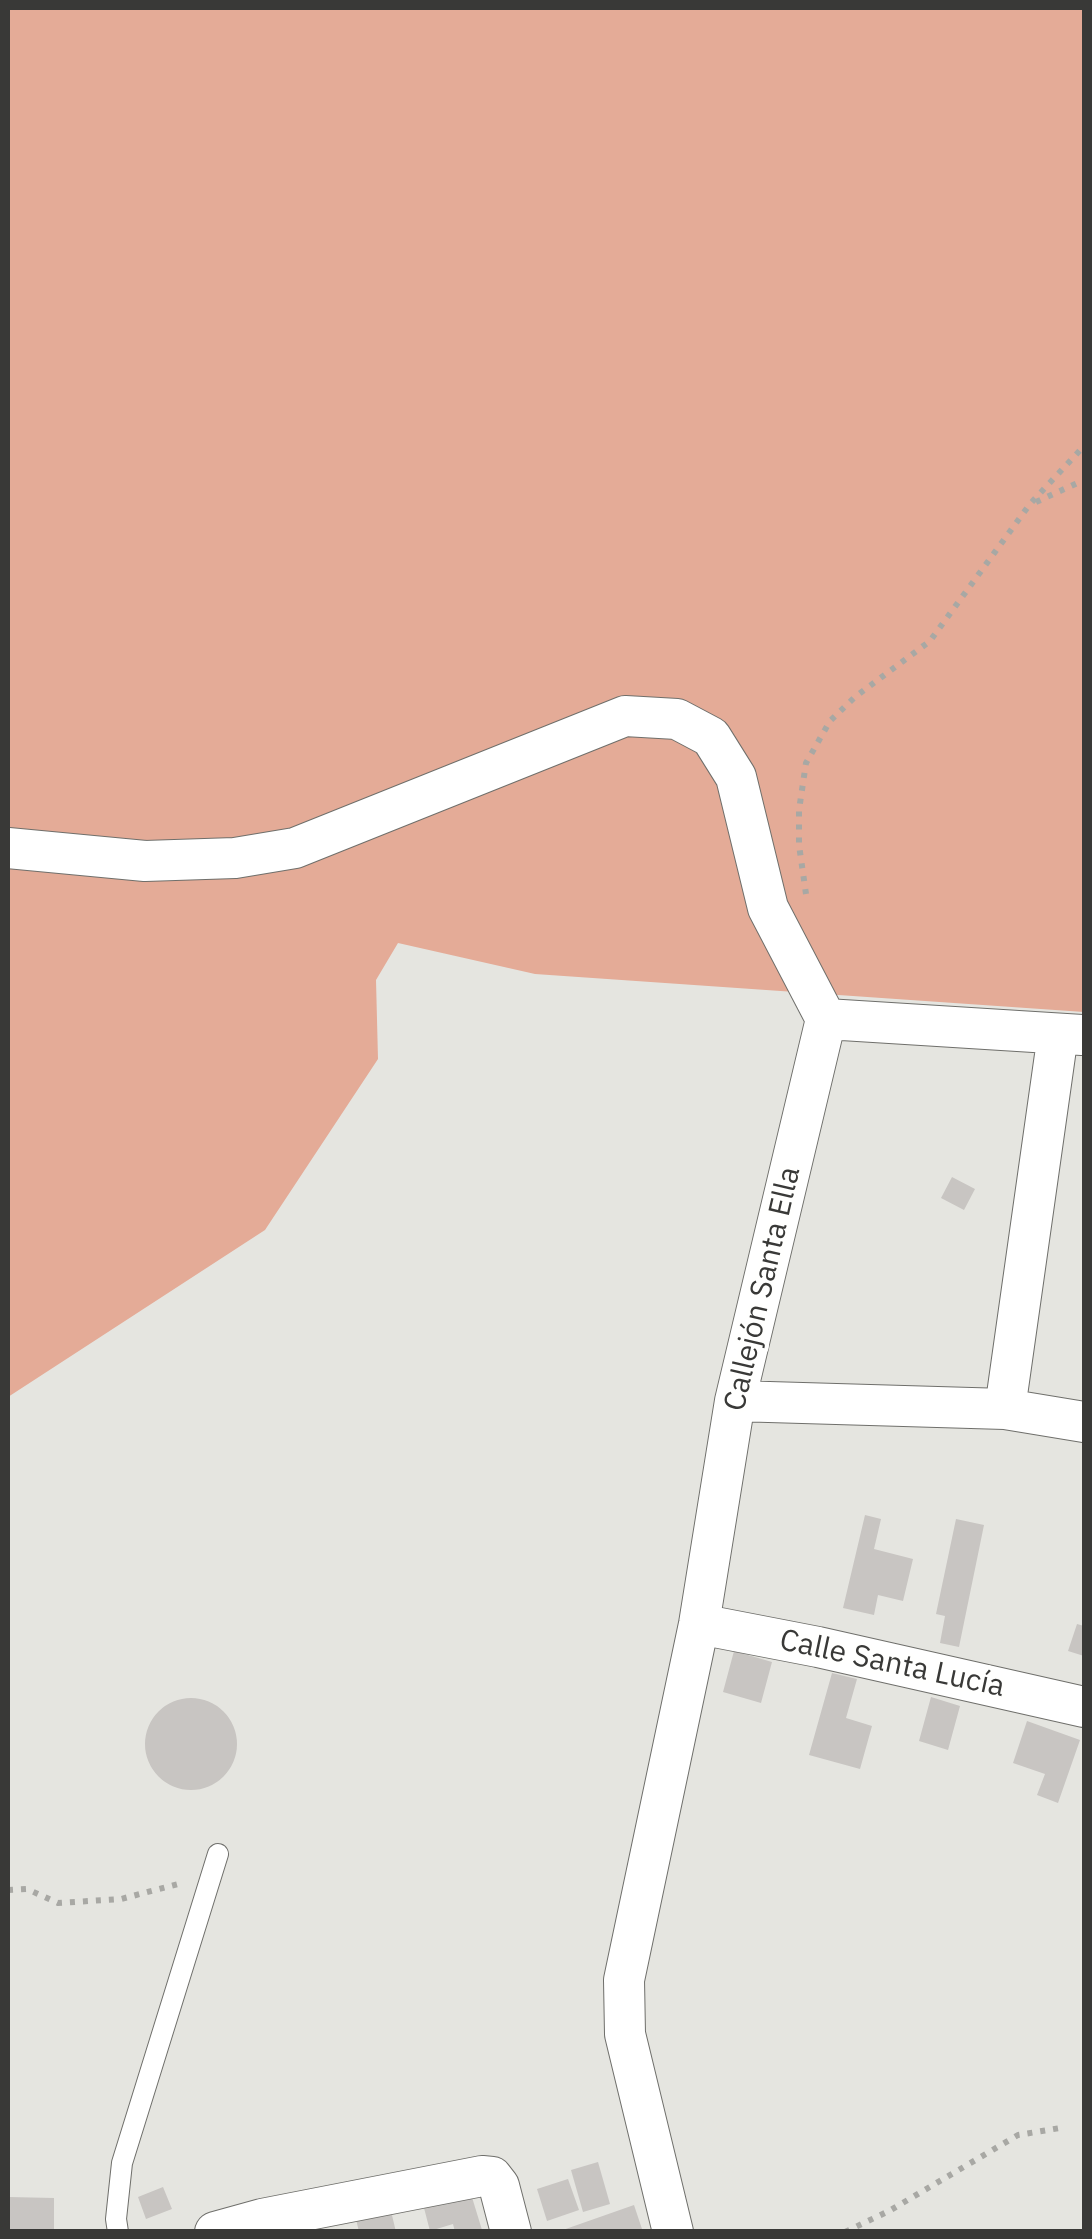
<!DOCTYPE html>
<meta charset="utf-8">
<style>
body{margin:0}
#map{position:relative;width:1092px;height:2239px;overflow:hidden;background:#e5e5e0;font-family:"IBM Plex Sans",sans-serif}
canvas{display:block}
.frame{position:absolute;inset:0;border:10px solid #393937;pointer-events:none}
</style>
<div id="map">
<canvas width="1092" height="2239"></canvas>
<div class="frame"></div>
</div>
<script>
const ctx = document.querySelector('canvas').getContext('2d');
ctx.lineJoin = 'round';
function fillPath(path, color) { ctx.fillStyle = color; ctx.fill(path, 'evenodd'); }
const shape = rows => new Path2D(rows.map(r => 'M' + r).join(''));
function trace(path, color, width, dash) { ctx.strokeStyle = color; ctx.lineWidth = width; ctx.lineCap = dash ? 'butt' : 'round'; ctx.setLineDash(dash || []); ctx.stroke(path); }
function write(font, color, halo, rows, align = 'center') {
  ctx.font = font + ' "IBM Plex Sans",sans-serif'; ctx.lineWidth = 8; ctx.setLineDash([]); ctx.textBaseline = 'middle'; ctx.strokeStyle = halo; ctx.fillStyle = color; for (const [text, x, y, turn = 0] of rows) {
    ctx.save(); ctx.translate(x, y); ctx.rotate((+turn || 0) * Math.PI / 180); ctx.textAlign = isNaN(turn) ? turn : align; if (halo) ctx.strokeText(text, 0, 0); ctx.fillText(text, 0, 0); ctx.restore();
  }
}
const green = shape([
 [8,8,1084,8,1084,1012,535,974,398,943,376,980,378,1059,265,1230,8,1397]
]);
const building = shape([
 [952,1177,975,1189,964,1210,941,1198],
 [865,1515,881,1519,874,1549,913,1559,903,1601,878,1595,874,1615,843,1608],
 [956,1519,984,1525,959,1647,940,1643,945,1616,936,1614],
 [1077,1624,1084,1626,1084,1656,1068,1651],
 [734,1651,772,1662,761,1703,723,1692],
 [832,1673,857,1679,846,1718,872,1726,860,1769,809,1755],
 [931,1697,960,1706,948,1750,919,1741],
 '145 1744a46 46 0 1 1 92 0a46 46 0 1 1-92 0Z',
 [1027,1721,1080,1740,1058,1803,1037,1795,1045,1774,1013,1763],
 [598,2162,610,2204,583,2212,571,2170],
 [568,2179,579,2210,547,2221,537,2189],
 [163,2187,172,2209,146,2219,138,2197],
 [471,2194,482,2230,455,2232,453,2224,430,2231,424,2208],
 [9,2197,54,2198,54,2232,8,2232],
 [634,2205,643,2232,560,2232,560,2231],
 [391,2211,396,2232,359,2232,356,2219]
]);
const path = shape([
 [1036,502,1084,480],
 [806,894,799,845,799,810,806,763,830,721,855,697,930,641,1030,504,1084,446],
 [8,1890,27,1889,58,1903,121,1899,182,1883],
 [845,2232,889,2211,1018,2135,1060,2128]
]);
const lane = shape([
 [118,2232,116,2219,122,2163,218,1854]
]);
const street = shape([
 [8,848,145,861,235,858,295,848,625,716,677,719,711,737,736,777,768,908,826,1019],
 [826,1019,1082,1035],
 [735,1401,1005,1409,1084,1422],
 [1005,1409,1058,1034],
 [699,1624,818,1647,1084,1707],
 [215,2232,262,2219,482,2176,492,2177,499,2186,511,2232],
 [673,2232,625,2034,624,1980,699,1624,735,1401,826,1019]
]);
const streetNames = [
 ["Callejón Santa Ella",763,1289,-77],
 ["Calle Santa Lucía",892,1664,12]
];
fillPath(green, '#e4ab97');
fillPath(building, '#c8c5c2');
trace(lane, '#6f6f6b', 22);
trace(street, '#6f6f6b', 42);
trace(path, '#a8a8a4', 6, [5, 8]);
trace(lane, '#fff', 20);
trace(street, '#fff', 40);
write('30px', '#393937', '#fffffe', streetNames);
</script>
